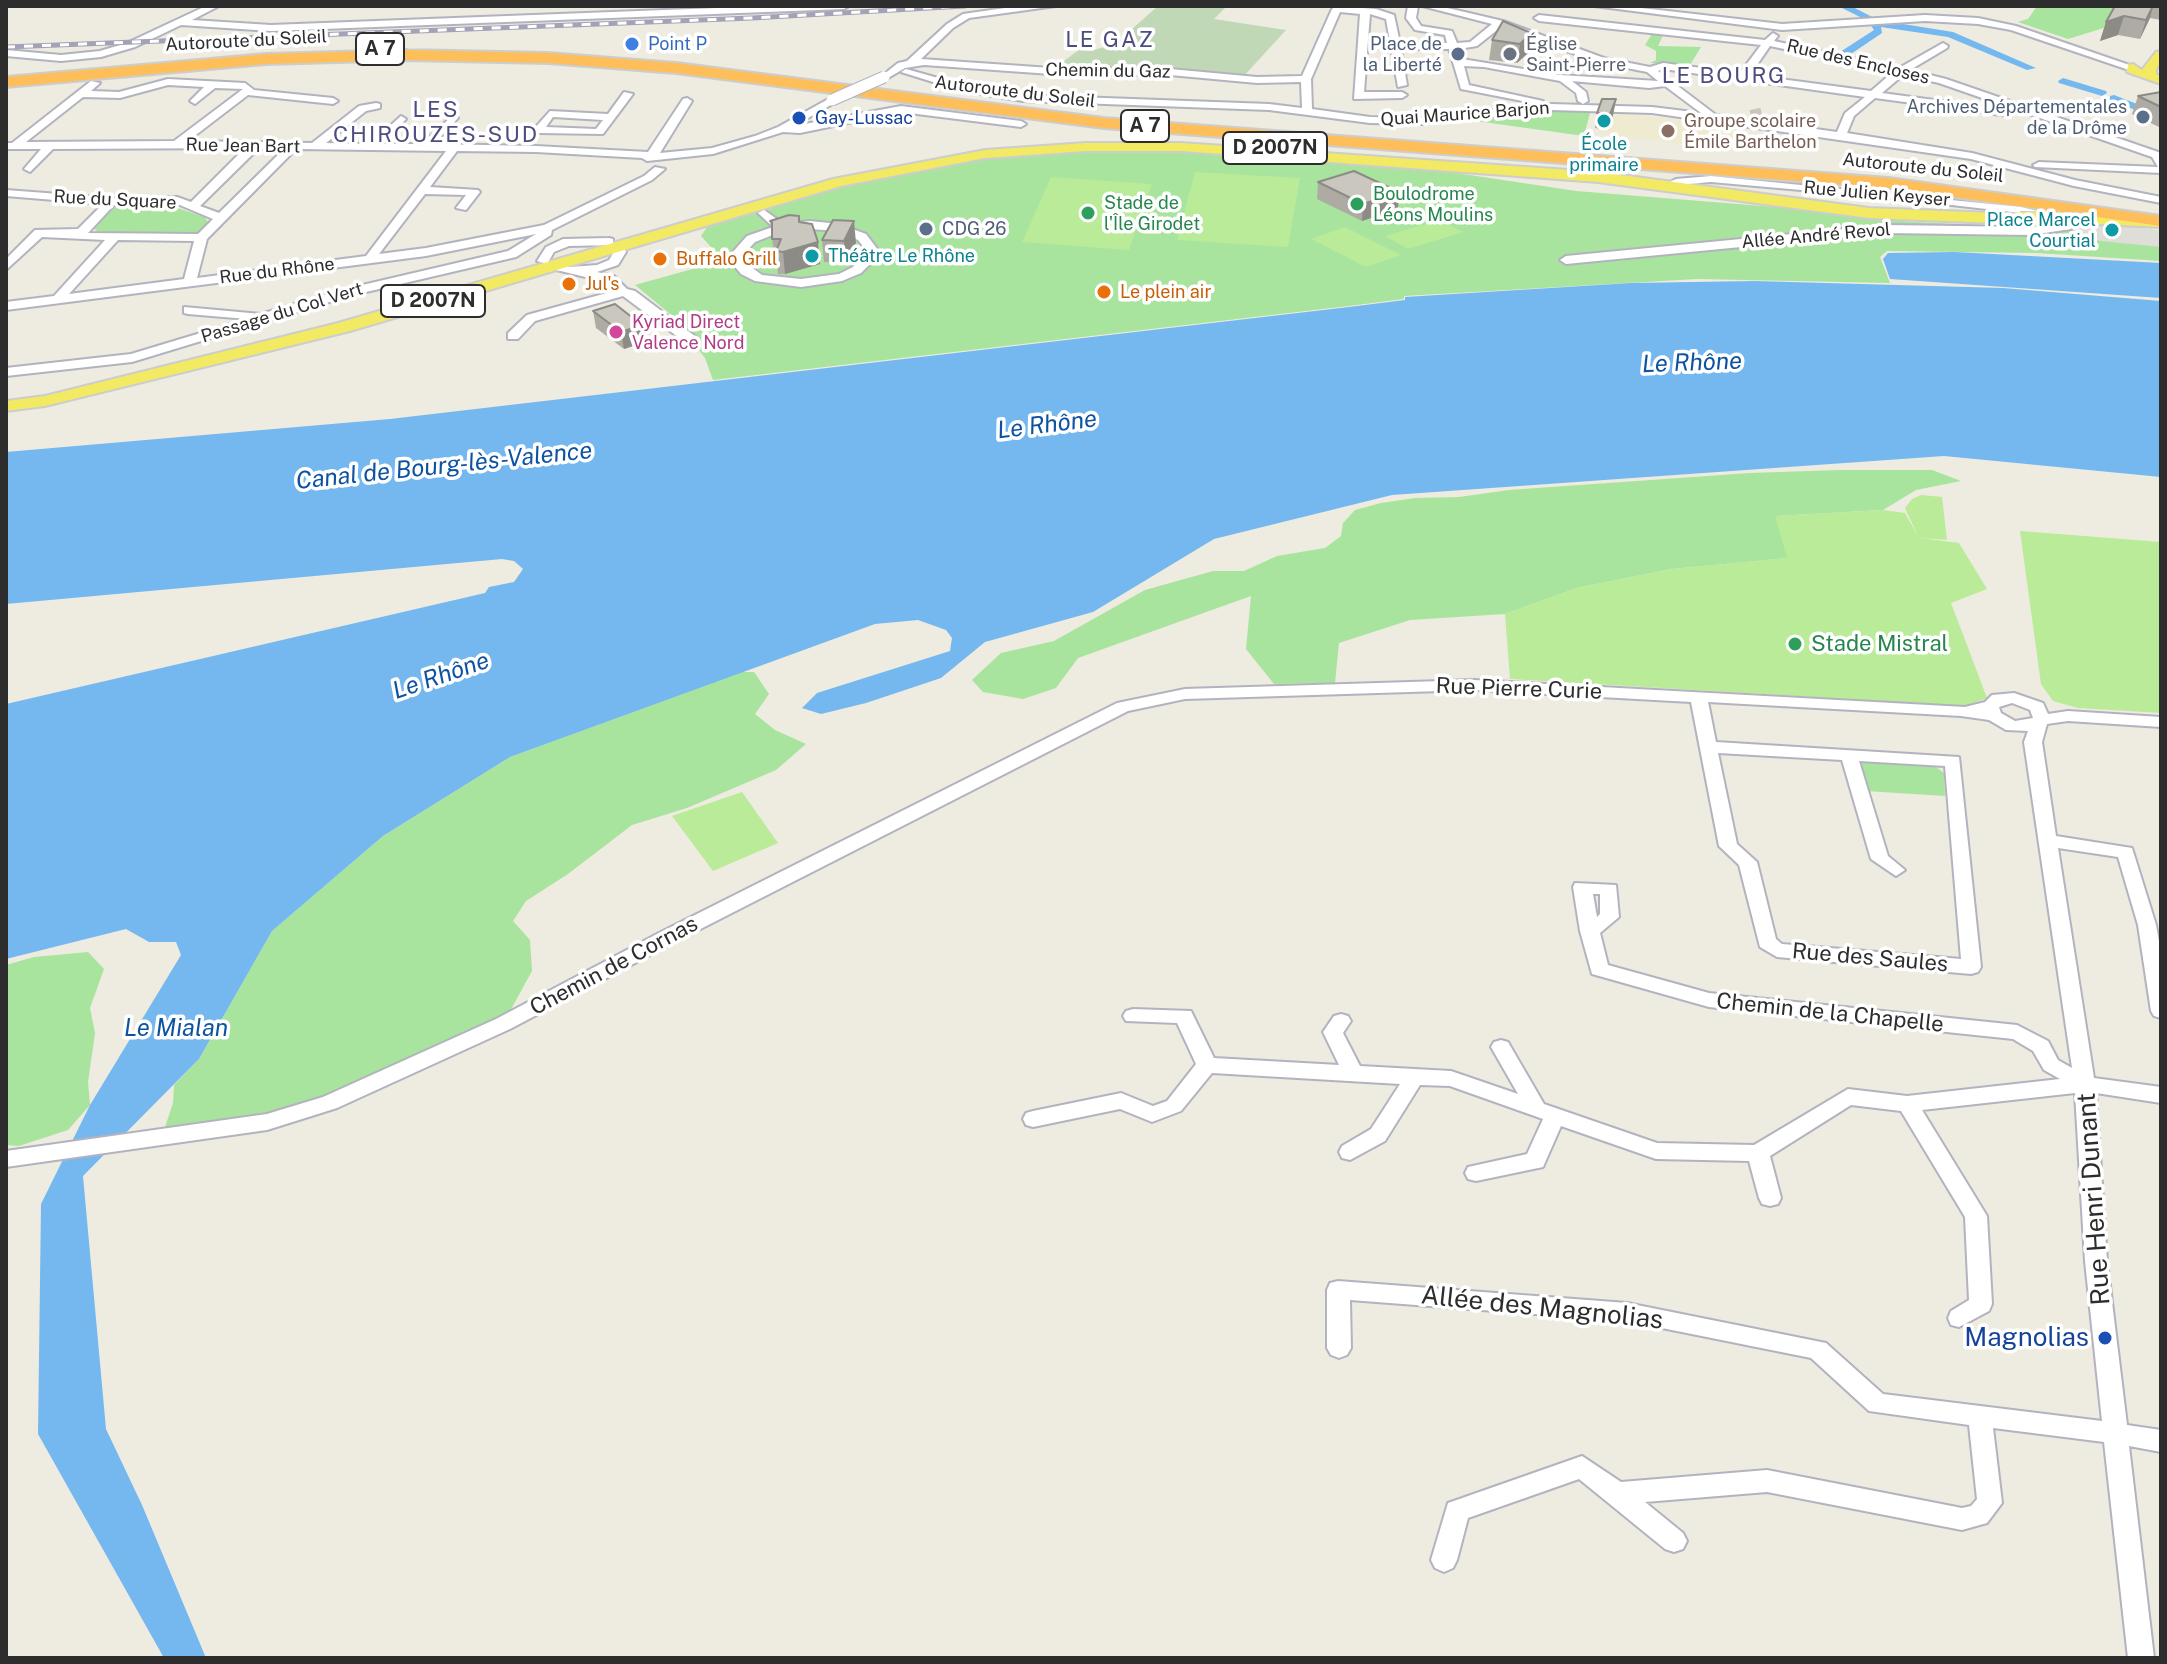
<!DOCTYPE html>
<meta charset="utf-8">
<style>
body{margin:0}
#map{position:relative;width:2167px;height:1664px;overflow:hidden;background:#eeebe0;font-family:"Public Sans",sans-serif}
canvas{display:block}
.frame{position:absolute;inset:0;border:8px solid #2d2d2d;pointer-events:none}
</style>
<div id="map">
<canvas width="2167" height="1664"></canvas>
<div class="frame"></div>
</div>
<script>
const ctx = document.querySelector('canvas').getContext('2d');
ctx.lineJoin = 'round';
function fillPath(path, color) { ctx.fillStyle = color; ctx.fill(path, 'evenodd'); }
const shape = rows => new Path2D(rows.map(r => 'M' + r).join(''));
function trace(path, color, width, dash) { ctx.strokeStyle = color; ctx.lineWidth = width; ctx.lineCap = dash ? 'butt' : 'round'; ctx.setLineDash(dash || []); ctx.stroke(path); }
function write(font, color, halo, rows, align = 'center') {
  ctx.font = font + ' "Public Sans",sans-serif'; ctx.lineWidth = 7; ctx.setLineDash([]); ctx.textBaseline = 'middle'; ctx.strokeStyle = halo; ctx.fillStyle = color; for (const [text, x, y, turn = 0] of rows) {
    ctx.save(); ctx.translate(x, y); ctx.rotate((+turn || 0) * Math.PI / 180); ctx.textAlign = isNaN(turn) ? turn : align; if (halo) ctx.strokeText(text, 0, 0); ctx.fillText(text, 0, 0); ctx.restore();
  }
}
const education = shape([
 [1601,111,1739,127,1734,146,1719,149,1598,133,1599,129,1595,128]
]);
const green = shape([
 [2037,6,2107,6,2119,8,2107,27,2068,39,2018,22,2028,19],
 [1653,32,1664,33,1658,46,1701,47,1690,65,1650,63,1656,60,1656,51,1645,45],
 [1548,109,1591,109,1584,136,1476,121,1470,117],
 [1086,147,1350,157,1576,191,1775,207,1913,222,2010,226,2021,210,2161,231,2161,261,2037,253,1887,251,1880,257,1890,283,1697,279,1404,296,1404,299,1349,306,713,380,705,358,691,340,698,337,635,285,714,263,719,256,701,236,707,227,838,182,922,164],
 [115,204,168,205,205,217,208,222,196,234,97,232,94,228],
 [1839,470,1932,470,1961,481,1916,490,1883,510,1776,516,1788,558,1672,569,1577,588,1505,614,1410,620,1339,643,1335,683,1274,684,1246,649,1251,596,1078,658,1056,688,1023,699,983,692,972,680,1001,653,1054,641,1145,590,1213,571,1244,571,1277,556,1325,548,1341,536,1343,523,1355,510,1381,503,1415,498,1459,497,1509,490,1750,473],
 [742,672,754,672,769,694,755,714,775,730,806,744,776,770,687,808,632,825,568,874,526,901,513,921,530,940,532,971,503,1024,330,1103,161,1139,173,1103,174,1085,199,1059,272,931,383,836,510,757],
 [1865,762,1935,766,1944,773,1945,796,1866,791,1859,765],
 [88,952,104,969,90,1008,95,1033,88,1082,90,1105,68,1130,19,1146,6,1145,6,965,34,957]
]);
const cemetery = shape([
 [1158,6,1227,6,1214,19,1286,30,1242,78,1154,67,1150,70,1052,70,1080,49,1090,51,1115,44]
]);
const pitch = shape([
 [1195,172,1300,178,1288,247,1177,240],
 [1051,177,1152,184,1129,250,1022,242],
 [1439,220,1463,232,1408,249,1385,236],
 [1345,227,1401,255,1366,267,1311,239],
 [1921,495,1942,497,1947,540,1919,538,1959,543,1987,589,1951,603,1987,698,1966,706,1510,679,1505,614,1577,588,1672,569,1787,558,1775,516,1883,510,1905,513,1918,536,1905,508,1912,499],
 [2020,531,2161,542,2161,713,2078,708,2053,701,2041,684],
 [742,792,778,843,713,871,672,816]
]);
const plaza = shape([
 [2071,215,2161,231,2161,247,2100,241,2055,224]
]);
const water = shape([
 [1955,252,2161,263,2161,298,1890,279,1883,259,1888,253],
 [1755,281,2003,288,2161,301,2161,477,1944,456,1392,495,1214,539,1093,612,985,642,941,678,866,703,821,714,802,708,817,693,950,651,952,638,946,630,918,620,875,624,510,757,383,836,272,931,199,1059,83,1176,106,1429,142,1505,206,1658,164,1658,38,1434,41,1204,90,1105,181,955,176,942,149,942,126,929,6,959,6,704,485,593,489,587,514,582,523,569,514,561,502,559,6,604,6,452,390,419,1349,307,1405,300,1405,297,1631,283]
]);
const canal = shape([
 [1838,6,1851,6,1878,20,1953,32,2036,68,2027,70,1948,37,1881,27,1882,33,1845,58,1837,58,1837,54,1874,30,1868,21,1838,6],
 [2063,78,2106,91,2107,93,2102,96,2059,83,2058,81,2063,78],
 [2114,95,2142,106,2143,108,2138,111,2110,100,2110,96,2114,95]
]);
const minorTunnel = shape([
 [1755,109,1757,118]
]);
const minor = shape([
 [206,6,219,6,192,20,271,25,769,6,849,6,844,9,271,31,181,25,135,47,101,57,61,61,6,56,6,50,61,55,100,51,127,43,206,6],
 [1019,6,1056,6,969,18,953,28,921,59,1051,68,1170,69,1257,77,1302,76,1332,9,1337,6,1376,9,1394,15,1400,43,1447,43,1445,35,1415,30,1406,18,1408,6,1418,6,1416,18,1421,26,1452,31,1457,43,1470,42,1492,24,1422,6,1439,6,1503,21,1604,58,1650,67,1663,63,1740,73,1761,45,1539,21,1534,18,1539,15,1765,40,1773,33,1778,36,1774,41,1899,68,1943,43,1948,46,1947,48,1910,70,1946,79,2161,153,2161,173,2035,167,2033,165,2039,162,2158,167,2152,157,1939,83,1903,75,1882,93,2009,110,2014,113,2009,116,1875,98,1854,116,1847,133,1972,153,2075,180,2161,197,2161,203,2074,186,1971,159,1652,113,1551,110,1423,124,1370,123,1269,110,1023,101,962,91,901,72,906,69,963,85,1023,95,1269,104,1302,108,1301,82,1257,83,1170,75,1051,74,924,65,905,68,888,78,883,75,898,63,907,61,947,24,963,14,1019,6],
 [1340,12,1360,14,1354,99,1402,98,1407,95,1402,92,1364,92,1370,14,1386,19,1398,87,1407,85,1401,49,1449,49,1461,89,1538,104,1543,101,1469,85,1464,66,1484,67,1560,81,1576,93,1578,101,1583,104,1588,101,1586,92,1572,81,1649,88,1665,86,1701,113,1652,107,1551,104,1423,118,1370,117,1312,109,1311,79,1340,12],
 [1501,27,1597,62,1647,72,1658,81,1560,75,1462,59,1459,49,1477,46,1501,27],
 [1770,46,1893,72,1871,91,1750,75,1770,46],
 [1663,69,1743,80,1865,97,1845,113,1837,132,1716,115,1658,71,1663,69],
 [1594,6,1624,6,1782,24,1925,15,1978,18,2016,26,2138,68,2129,70,2011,30,1978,24,1925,21,1782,30,1594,6],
 [168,79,245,83,254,90,333,98,338,101,333,104,248,95,188,141,312,143,359,106,376,103,380,104,380,108,366,111,326,143,370,144,401,116,406,119,382,144,422,144,453,115,458,118,434,144,536,146,648,152,683,99,687,98,692,101,660,153,712,148,755,136,778,127,832,97,836,98,836,102,794,126,901,106,1021,121,1026,124,1021,127,901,112,800,133,783,132,713,154,647,161,642,158,536,152,457,151,430,187,478,190,480,192,466,210,456,208,466,195,425,194,379,254,426,248,544,225,644,176,655,167,665,169,652,180,552,230,551,235,516,257,349,296,132,362,6,376,6,368,131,354,247,319,188,314,184,313,184,307,261,314,341,290,508,251,536,234,426,256,6,310,6,302,54,296,105,240,42,237,6,270,6,259,35,230,78,229,103,204,6,196,6,190,112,198,177,197,191,202,245,148,53,149,30,172,24,169,41,149,6,149,6,143,12,143,91,81,100,83,91,91,119,92,168,79],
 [168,85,204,87,190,101,195,104,215,88,243,89,174,141,26,142,83,97,120,98,168,85],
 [258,149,284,149,219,213,200,206,258,149],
 [296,149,446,151,366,256,197,278,207,239,296,149],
 [175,203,213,219,198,234,88,233,115,204,175,203],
 [118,240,194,241,184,279,69,294,118,240],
 [624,92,633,94,603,134,538,133,533,130,550,111,608,114,624,92],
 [553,117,603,120,596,129,546,127,553,117],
 [1711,176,2021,207,2075,220,2071,229,2031,235,1885,233,1566,264,1560,260,1566,256,1885,225,2031,227,2063,222,2021,213,1891,198,1711,182,1676,185,1670,182,1676,179,1711,176],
 [764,210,784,224,810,221,839,224,866,234,878,250,877,257,861,273,842,281,801,287,755,281,741,274,731,262,731,254,747,236,773,227,758,213,764,210],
 [810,229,837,231,858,240,866,250,865,256,853,267,839,274,801,279,762,275,743,261,743,255,755,242,783,231,810,229],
 [609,238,613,239,613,245,569,246,554,252,547,264,537,261,546,247,563,239,609,238],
 [618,243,622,244,626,252,618,265,597,272,614,276,627,289,635,291,696,337,696,343,686,343,623,296,535,321,518,339,508,339,508,333,527,315,614,291,606,282,544,267,550,263,570,267,597,265,609,260,614,252,612,247,618,243],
 [1474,680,1965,707,1985,702,1992,695,2014,693,2043,703,2048,714,2068,711,2161,717,2161,727,2068,721,2047,724,2042,742,2056,836,2132,848,2156,925,2161,952,2161,1018,2154,1016,2151,1011,2138,925,2118,857,2058,848,2094,1078,2161,1087,2161,1103,2096,1093,2107,1261,2127,1425,2161,1430,2161,1452,2129,1446,2154,1658,2128,1658,2104,1442,1993,1428,2002,1503,1987,1523,1962,1530,1767,1492,1645,1502,1683,1533,1687,1541,1683,1549,1674,1552,1665,1549,1579,1479,1468,1518,1457,1560,1453,1568,1444,1572,1435,1568,1431,1560,1448,1503,1582,1456,1621,1482,1767,1470,1962,1508,1971,1506,1977,1499,1969,1425,1869,1411,1811,1358,1627,1321,1350,1300,1351,1348,1347,1355,1339,1358,1331,1355,1327,1348,1327,1290,1330,1283,1338,1281,1627,1303,1826,1343,1883,1394,2102,1421,2085,1261,2075,1093,1922,1110,1987,1216,1992,1304,1989,1311,1959,1327,1951,1325,1948,1318,1951,1311,1969,1300,1965,1217,1901,1111,1851,1105,1770,1156,1781,1198,1778,1204,1770,1206,1762,1204,1759,1198,1749,1161,1656,1159,1561,1126,1543,1167,1476,1181,1468,1179,1465,1173,1468,1167,1527,1154,1543,1119,1450,1086,1420,1085,1385,1141,1350,1160,1342,1158,1339,1152,1342,1146,1371,1129,1400,1084,1212,1073,1181,1111,1152,1122,1120,1109,1033,1127,1026,1125,1023,1119,1026,1113,1033,1111,1121,1093,1153,1106,1167,1101,1196,1064,1177,1023,1126,1021,1123,1016,1126,1011,1133,1009,1191,1011,1214,1058,1339,1065,1323,1032,1334,1016,1341,1014,1348,1016,1351,1021,1343,1033,1360,1066,1451,1071,1518,1094,1491,1047,1494,1042,1501,1040,1508,1042,1544,1104,1657,1143,1754,1145,1848,1089,1907,1096,2060,1079,2044,1070,2033,1051,2013,1039,1709,1007,1592,974,1580,931,1573,887,1575,883,1616,885,1619,917,1600,933,1608,965,1709,993,2017,1025,2048,1041,2058,1060,2072,1068,2024,742,2028,731,2006,730,1989,720,1961,716,1708,702,1716,742,1959,757,1981,967,1978,972,1971,974,1777,957,1760,947,1739,865,1719,846,1691,702,1474,690,1185,699,1128,711,673,943,510,1029,337,1108,267,1130,6,1167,6,1151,267,1114,323,1097,496,1019,659,933,1117,703,1185,689,1474,680],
 [2012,703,2030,710,2033,718,2015,721,2001,713,1999,707,2012,703],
 [1718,753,1842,760,1871,859,1896,876,1905,870,1888,856,1859,761,1945,766,1961,959,1782,944,1776,939,1757,862,1737,844,1718,753],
 [1593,894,1600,894,1600,914,1597,917,1593,894]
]);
const major = shape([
 [2161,51,2161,63,2156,69,2156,74,2161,76,2161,84,2127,72,2128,65,2133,64,2142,70,2156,52,2161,51],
 [1086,143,1181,143,1598,172,1869,208,2020,214,2028,219,2020,224,1869,218,1598,182,1181,151,1086,151,985,158,841,186,350,331,45,406,6,411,6,401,45,396,338,323,833,179,985,150,1086,143],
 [2084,215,2161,217,2161,227,2078,223,2076,220,2084,215]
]);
const highway = shape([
 [407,50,548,53,676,63,1104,118,1889,178,2161,216,2161,226,1889,188,1104,128,676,73,548,63,407,60,266,64,6,87,6,77,266,54,407,50]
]);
const rail = shape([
 [6,47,752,18,965,6]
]);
const minorBridge = shape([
 [832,100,884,77]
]);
const majorBridge = shape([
 [2020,219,2084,220]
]);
const wall = shape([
 [2115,6,2161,6,2161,20,2150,18,2140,39,2118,35,2100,41,2106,22],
 [1503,21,1528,53,1517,63,1489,60,1492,40],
 [2161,92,2161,128,2132,114,2138,96],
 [1616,99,1613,115,1608,130,1595,128,1597,113],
 [1318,182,1398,209,1362,221,1317,199],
 [833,220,856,243,846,263,824,262,822,240],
 [770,221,799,222,820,264,785,274,778,274,777,262,775,262],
 [593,311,642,325,645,342,624,349,596,328]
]);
const shadedWall = shape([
 [2153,6,2150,18,2140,39,2146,20],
 [2124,16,2118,35,2100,41,2106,22],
 [1531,33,1528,53,1517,63,1520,44],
 [1616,99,1613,115,1608,130,1610,114],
 [1399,192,1398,209,1362,221,1363,204],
 [854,221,856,243,846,263,844,241],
 [818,242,820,264,785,274,783,252],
 [642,325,645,342,624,349,621,332]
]);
const building = shape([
 [2115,6,2153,6,2146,20,2124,16,2106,22,2115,6],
 [1503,21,1531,33,1520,44,1492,40,1503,21],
 [2161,92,2161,107,2138,96,2161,92],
 [1602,99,1616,99,1610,114,1597,113,1602,99],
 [1354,171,1399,192,1363,204,1318,182,1354,171],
 [789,215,799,216,799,222,812,224,818,242,783,252,776,251,781,239,772,239,772,222,770,221,789,215],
 [833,220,854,221,844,241,822,240,833,220],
 [615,304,642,325,621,332,593,311,615,304]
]);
const markers = [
 [632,44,8,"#3f7fe0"],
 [1458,54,8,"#5c6f8a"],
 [1510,54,8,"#6b7280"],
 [2143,117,8,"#5c6f8a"],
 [799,118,8,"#1a4fb4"],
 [1604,121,8,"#0f9aa8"],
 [1668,131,8,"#8d6e63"],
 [1357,204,8,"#2e9e5b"],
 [1088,213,8,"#2e9e5b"],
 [926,229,8,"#5c6f8a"],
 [2112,230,8,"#0f9aa8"],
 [812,256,8,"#0f9aa8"],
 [660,259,8,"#e8710a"],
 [569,284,8,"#e8710a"],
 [1104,292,8,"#e8710a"],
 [616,332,8,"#d1479c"],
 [1795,644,8,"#2e9e5b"],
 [2105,1338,8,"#1a4fb4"]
];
const farStreetnames = [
 ["Autoroute du Soleil",246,41,-3],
 ["Rue des Encloses",1858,62,13],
 ["Chemin du Gaz",1108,71,1],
 ["Autoroute du Soleil",1015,92,7],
 ["Quai Maurice Barjon",1465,114,-4],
 ["Rue Jean Bart",243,146,1],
 ["Autoroute du Soleil",1923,168,6],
 ["Rue Julien Keyser",1877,194,5],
 ["Rue du Square",115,200,3],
 ["Allée André Revol",1816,236,-5],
 ["Rue du Rhône",277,271,-7],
 ["Passage du Col Vert",282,313,-17]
];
const farShopnames = [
 ["Point P",648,44]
];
const farServicenames = [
 ["Place de",1442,44],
 ["la Liberté",1442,65],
 ["Archives Départementales",2127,107],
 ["de la Drôme",2127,128],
 ["CDG 26",942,229,"left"]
];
const farWorshipnames = [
 ["Église",1526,44],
 ["Saint-Pierre",1526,65]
];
const farTransitnames = [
 ["Gay-Lussac",815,118]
];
const farEducationnames = [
 ["Groupe scolaire",1684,121],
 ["Émile Barthelon",1684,142]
];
const farCulturenames = [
 ["École",1604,144],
 ["primaire",1604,165],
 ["Place Marcel",2096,220,"right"],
 ["Courtial",2096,241,"right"],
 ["Théâtre Le Rhône",828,256,"left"]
];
const farLeisurenames = [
 ["Boulodrome",1373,194],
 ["Léons Moulins",1373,215],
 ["Stade de",1104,203],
 ["l'Île Girodet",1104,224]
];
const farFoodnames = [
 ["Buffalo Grill",676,259],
 ["Jul's",585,284],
 ["Le plein air",1120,292]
];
const farHotelnames = [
 ["Kyriad Direct",632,322],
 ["Valence Nord",632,343]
];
const shields = [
 [380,49,48],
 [1145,126,48],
 [1275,148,104],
 [433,301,104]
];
const shieldNames = [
 ["A 7",380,49],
 ["A 7",1145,126],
 ["D 2007N",1275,148],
 ["D 2007N",433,301]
];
const farQuarternames = [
 ["LE GAZ",1110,40],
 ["LE BOURG",1724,76],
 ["LES",436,110],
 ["CHIROUZES-SUD",436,135]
];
const leisureNames = [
 ["Stade Mistral",1811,644]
];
const streetNames = [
 ["Rue Pierre Curie",1519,689,2],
 ["Rue des Saules",1870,958,5],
 ["Chemin de Cornas",614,966,-28],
 ["Chemin de la Chapelle",1830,1013,6]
];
const waterNames = [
 ["Le Rhône",1692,363,-2],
 ["Le Rhône",1047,425,-7],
 ["Canal de Bourg-lès-Valence",444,466,-6],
 ["Le Rhône",441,676,-19],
 ["Le Mialan",176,1029]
];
const nearStreetnames = [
 ["Rue Henri Dunant",2094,1199,-94],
 ["Allée des Magnolias",1542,1308,6]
];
const nearTransitnames = [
 ["Magnolias",2089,1338]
];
fillPath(education, '#efebd0');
fillPath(green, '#a8e49d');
fillPath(cemetery, '#c1d8b7');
fillPath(pitch, '#b9eb99');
fillPath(plaza, '#deddd7');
fillPath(water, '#74b8ef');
fillPath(canal, '#74b8ef');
trace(minorTunnel, '#c7c5bc', 11, [11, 5]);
trace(minor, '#b3b3c0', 4);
trace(major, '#cdcdcd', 4);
trace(highway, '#cdcdcd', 4);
fillPath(minor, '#fff');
fillPath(major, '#f1ea62');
fillPath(highway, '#febf5b');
trace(rail, '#a3a2b7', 5);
trace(rail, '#fff', 3, [9]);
trace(minorBridge, '#b3b3c0', 13, []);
trace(majorBridge, '#cdcdcd', 16, []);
trace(minorBridge, '#fff', 11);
trace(majorBridge, '#f1ea62', 14);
fillPath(wall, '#aeaba4');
fillPath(shadedWall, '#8d8b86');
fillPath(building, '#cac7bf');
trace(building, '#8d8b86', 2);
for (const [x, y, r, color] of markers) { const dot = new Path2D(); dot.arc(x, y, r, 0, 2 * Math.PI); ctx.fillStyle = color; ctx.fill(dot); trace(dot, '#fff', 3); }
write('18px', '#2d2d2d', '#fff', farStreetnames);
write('18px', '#366cbe', '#fff', farShopnames, 'left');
write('18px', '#4e5e75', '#fff', farServicenames, 'right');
write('18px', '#5b616d', '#fff', farWorshipnames, 'left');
write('18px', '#164399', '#fff', farTransitnames, 'left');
write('18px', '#785e54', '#fff', farEducationnames, 'left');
write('18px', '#0d838f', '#fff', farCulturenames);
write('18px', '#27864d', '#fff', farLeisurenames, 'left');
write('18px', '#c56008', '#fff', farFoodnames, 'left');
write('18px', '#b23c85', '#fff', farHotelnames, 'left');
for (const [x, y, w] of shields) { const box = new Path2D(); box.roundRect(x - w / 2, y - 16, w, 32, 6); ctx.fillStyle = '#fff'; ctx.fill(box); trace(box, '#2d2d2d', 2); }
write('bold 20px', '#2d2d2d', null, shieldNames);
ctx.letterSpacing = '2px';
write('22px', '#4d4d7f', '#fff', farQuarternames);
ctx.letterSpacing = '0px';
write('22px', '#27864d', '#fff', leisureNames, 'left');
write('22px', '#2d2d2d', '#fff', streetNames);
write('italic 24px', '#0e53a1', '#fff', waterNames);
write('26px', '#2d2d2d', '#fff', nearStreetnames);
write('26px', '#164399', '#fff', nearTransitnames, 'right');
</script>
